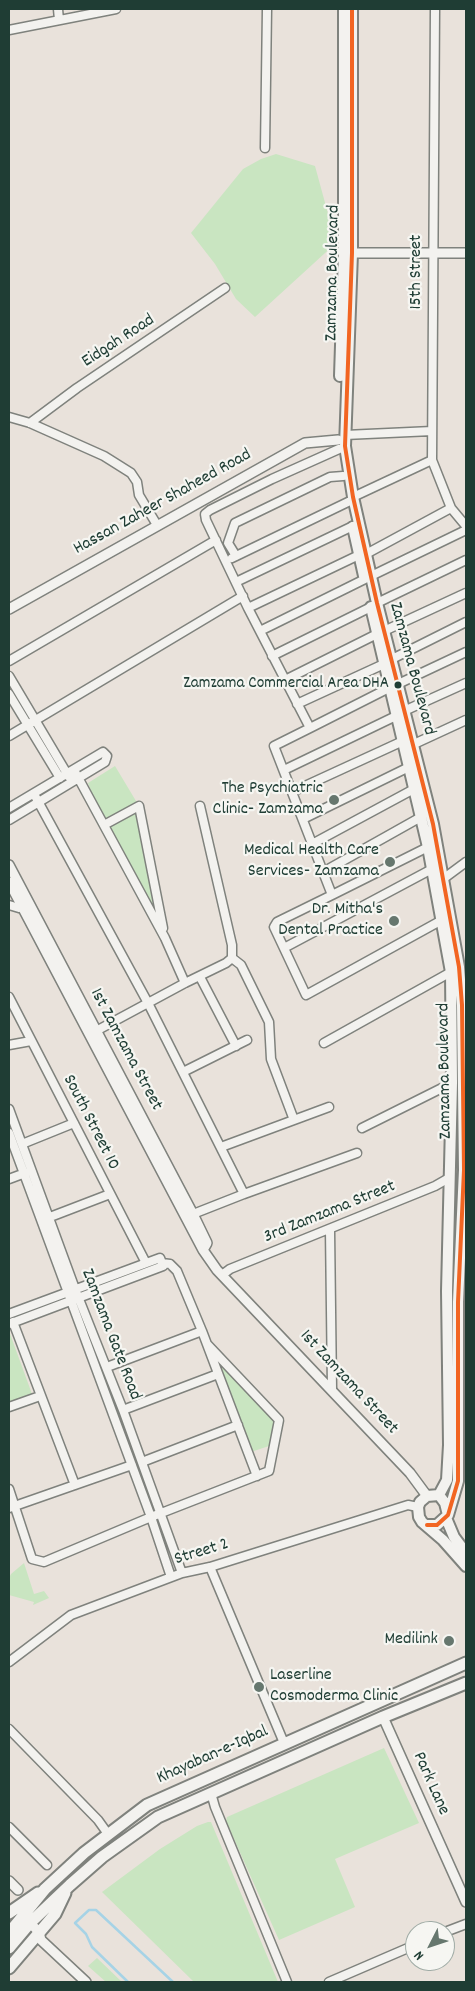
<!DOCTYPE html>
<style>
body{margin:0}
#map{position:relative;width:475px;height:1991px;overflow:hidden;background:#e9e2db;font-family:Dekko,sans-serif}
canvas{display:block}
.frame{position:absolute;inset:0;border:10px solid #1f3d34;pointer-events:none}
.north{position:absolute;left:405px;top:1921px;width:50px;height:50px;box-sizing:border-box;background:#f6f6f2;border:1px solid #a0aca6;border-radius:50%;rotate:229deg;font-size:14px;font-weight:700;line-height:20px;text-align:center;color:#1f3d34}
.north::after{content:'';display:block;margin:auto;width:18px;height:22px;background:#66776e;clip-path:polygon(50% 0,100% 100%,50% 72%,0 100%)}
</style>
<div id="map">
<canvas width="475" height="1991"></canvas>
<div class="frame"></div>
<div class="north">N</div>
</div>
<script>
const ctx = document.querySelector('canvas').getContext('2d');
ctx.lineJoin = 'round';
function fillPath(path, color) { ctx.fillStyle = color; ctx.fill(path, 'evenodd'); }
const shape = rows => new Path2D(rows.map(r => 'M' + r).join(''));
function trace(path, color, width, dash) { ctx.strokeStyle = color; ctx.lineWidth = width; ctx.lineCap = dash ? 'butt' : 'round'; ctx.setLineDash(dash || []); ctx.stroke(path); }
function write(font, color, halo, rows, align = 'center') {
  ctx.font = font + ' Dekko,sans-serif'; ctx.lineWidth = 4.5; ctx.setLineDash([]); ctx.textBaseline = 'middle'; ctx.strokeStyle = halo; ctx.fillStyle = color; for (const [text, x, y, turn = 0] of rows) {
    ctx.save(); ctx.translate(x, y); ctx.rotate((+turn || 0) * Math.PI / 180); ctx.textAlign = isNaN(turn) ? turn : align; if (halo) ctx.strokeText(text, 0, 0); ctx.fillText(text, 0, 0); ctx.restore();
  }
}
const green = shape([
 [276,154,315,166,336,243,255,317,236,299,215,264,191,233,243,169,261,159],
 [115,766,139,806,165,938,104,825,88,783],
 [9,1331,32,1394,9,1402],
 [207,1344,279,1420,275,1444,248,1453],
 [24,1563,34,1594,44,1591,49,1598,33,1605,34,1602,9,1595,9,1578,11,1574],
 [384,1748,419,1823,335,1859,355,1907,279,1940,226,1821,227,1817],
 [208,1822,211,1822,278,1982,194,1982,102,1892,160,1849,197,1826],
 [97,1958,122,1982,106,1982,88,1966]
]);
const stream = shape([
 [128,1982,92,1947,86,1934,75,1923,89,1910,96,1910,173,1982]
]);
const minor = shape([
 [58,9,59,20],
 [435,9,432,460,451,508,466,526],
 [9,30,116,9],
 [265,148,267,9],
 [9,417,30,423,104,456,131,473,137,482,139,495,157,525],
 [30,423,77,388,225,288],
 [345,435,432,431],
 [339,449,272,479,210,510,205,514,206,520,248,608,310,728,274,746,332,895,277,922,274,927,306,995,442,920],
 [353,497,432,460],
 [366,554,451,508],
 [236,556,228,543,235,523,330,477,343,476],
 [232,558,348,502],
 [371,576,466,530],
 [236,582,353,526],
 [377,603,466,560],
 [248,608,359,555],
 [260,631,365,579],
 [384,631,466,593],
 [272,656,371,607],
 [392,659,466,622],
 [9,661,216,540],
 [9,676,69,777],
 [285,680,377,634],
 [398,684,466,652],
 [9,694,60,778],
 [297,704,384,664],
 [404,711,466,683],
 [310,728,389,688],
 [9,736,243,596],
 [414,744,466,720],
 [74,770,165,938,185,983],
 [284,770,396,716],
 [292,792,403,741],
 [34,794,148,1003,244,1194],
 [9,808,103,752,107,756,105,762,9,820],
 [303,819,409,767],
 [104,825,139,806,163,928],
 [312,844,414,789],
 [323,872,421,817],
 [443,879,466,862],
 [332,895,428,847],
 [9,905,19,908,26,906],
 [284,948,432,869],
 [232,958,241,965,269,1022,271,1059,294,1120],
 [200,977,236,1046],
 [9,997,146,1263],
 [96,1031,185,983,226,963,232,958,232,945,200,806],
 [324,1043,451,972],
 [9,1045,31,1041],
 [183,1072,247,1040],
 [9,1109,75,1289,123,1410,182,1573],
 [362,1128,452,1083],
 [9,1133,151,1517,171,1577],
 [22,1144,74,1123],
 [221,1147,329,1107],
 [9,1179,25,1173],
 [188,1216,244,1194,357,1153],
 [50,1217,110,1194],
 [330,1230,332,1389],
 [222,1275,230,1269,435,1186,449,1178],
 [9,1314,160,1258,162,1263,170,1264,177,1271,202,1331,257,1476],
 [13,1322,75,1485],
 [9,1324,163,1266,162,1263],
 [107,1367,202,1331],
 [9,1407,40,1396],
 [123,1410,218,1374],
 [142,1462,238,1425],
 [9,1489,32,1559,44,1562,151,1517,269,1471,279,1420,207,1344],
 [9,1508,132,1465],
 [210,1567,284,1743],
 [9,1662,71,1615,182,1573,210,1567,408,1505,418,1507],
 [9,1729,98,1820,108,1834],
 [211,1793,215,1807,287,1982],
 [9,1827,47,1865],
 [445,1932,466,1924],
 [329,1982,415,1945]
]);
const tertiary = shape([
 [347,253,466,253],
 [9,609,305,443,338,440],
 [9,865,193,1214,207,1243,203,1250],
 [9,882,203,1250,217,1270,410,1473,427,1496],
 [383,1717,466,1902],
 [9,1881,18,1890],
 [30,1923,39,1932,41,1940,86,1982]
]);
const secondary = shape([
 [352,9,352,253,345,446,353,497,377,603,433,824,459,967,462,1005,464,1170,458,1302,458,1481,448,1515,437,1525,427,1525],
 [340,376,344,253,344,9],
 [353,527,364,576],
 [371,607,428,847,451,972,452,1083,447,1291,449,1445,447,1480,439,1495],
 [448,1515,445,1503,439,1495,427,1496,420,1502,418,1507,419,1517,422,1522,443,1540,466,1566],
 [446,1518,454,1537,466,1553]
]);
const primary = shape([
 [9,1913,38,1893],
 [9,1933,45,1889,84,1853,147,1805,466,1663],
 [9,1948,30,1923,70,1885,102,1857,158,1817,383,1717,466,1683],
 [9,1968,55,1914,65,1893]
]);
const bus1 = shape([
 [352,9,352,253,345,446,353,497,377,603,433,824,459,967,462,1005,464,1170,458,1302,458,1481,448,1515,437,1525,427,1525]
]);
const markers = [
 [398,685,4.5,"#1f3d34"],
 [334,800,6,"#66776e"],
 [390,862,6,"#66776e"],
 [394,921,6,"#66776e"],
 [449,1641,6,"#66776e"],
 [259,1687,6,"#66776e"]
];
const busNames = [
 ["Zamzama Commercial Area DHA",389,685]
];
const streetNames = [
 ["15th Street",418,272,-90],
 ["Zamzama Boulevard",334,273,-89],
 ["Eidgah Road",119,342,-33],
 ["Hassan Zaheer Shaheed Road",163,503,-29],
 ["Zamzama Boulevard",411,669,75],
 ["1st Zamzama Street",125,1050,62],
 ["Zamzama Boulevard",446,1071,-91],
 ["South Street 10",90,1123,63],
 ["3rd Zamzama Street",330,1213,-22],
 ["Zamzama Gate Road",110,1335,69],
 ["1st Zamzama Street",348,1383,47],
 ["Street 2",202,1553,-17],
 ["Khayaban-e-Iqbal",213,1756,-24],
 ["Park Lane",430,1784,66]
];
const poiNames = [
 ["The Psychiatric",323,790],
 ["Clinic- Zamzama",323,811],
 ["Medical Health Care",379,852],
 ["Services- Zamzama",379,873],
 ["Dr. Mitha's",383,911],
 ["Dental Practice",383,932],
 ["Medilink",438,1641],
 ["Laserline",270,1677,"left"],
 ["Cosmoderma Clinic",270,1698,"left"]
];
fillPath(green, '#c9e5c1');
trace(stream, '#a6d3e6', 2.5);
trace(minor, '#7f827d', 11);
trace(tertiary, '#7f827d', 12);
trace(secondary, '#7f827d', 14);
trace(primary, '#7f827d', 15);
trace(minor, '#f3f2ef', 8);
trace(tertiary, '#f3f2ef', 9);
trace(secondary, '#f3f2ef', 10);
trace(primary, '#f3f2ef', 11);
trace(bus1, '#f26522', 4);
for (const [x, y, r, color] of markers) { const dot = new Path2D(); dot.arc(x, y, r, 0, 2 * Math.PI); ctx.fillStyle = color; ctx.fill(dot); trace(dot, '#f6f6f2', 2); }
write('17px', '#1f3d34', '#f6f6f2', busNames, 'right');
write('18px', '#1f3d34', '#f6f6f2', streetNames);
write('18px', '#1f3d34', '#f6f6f2', poiNames, 'right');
</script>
